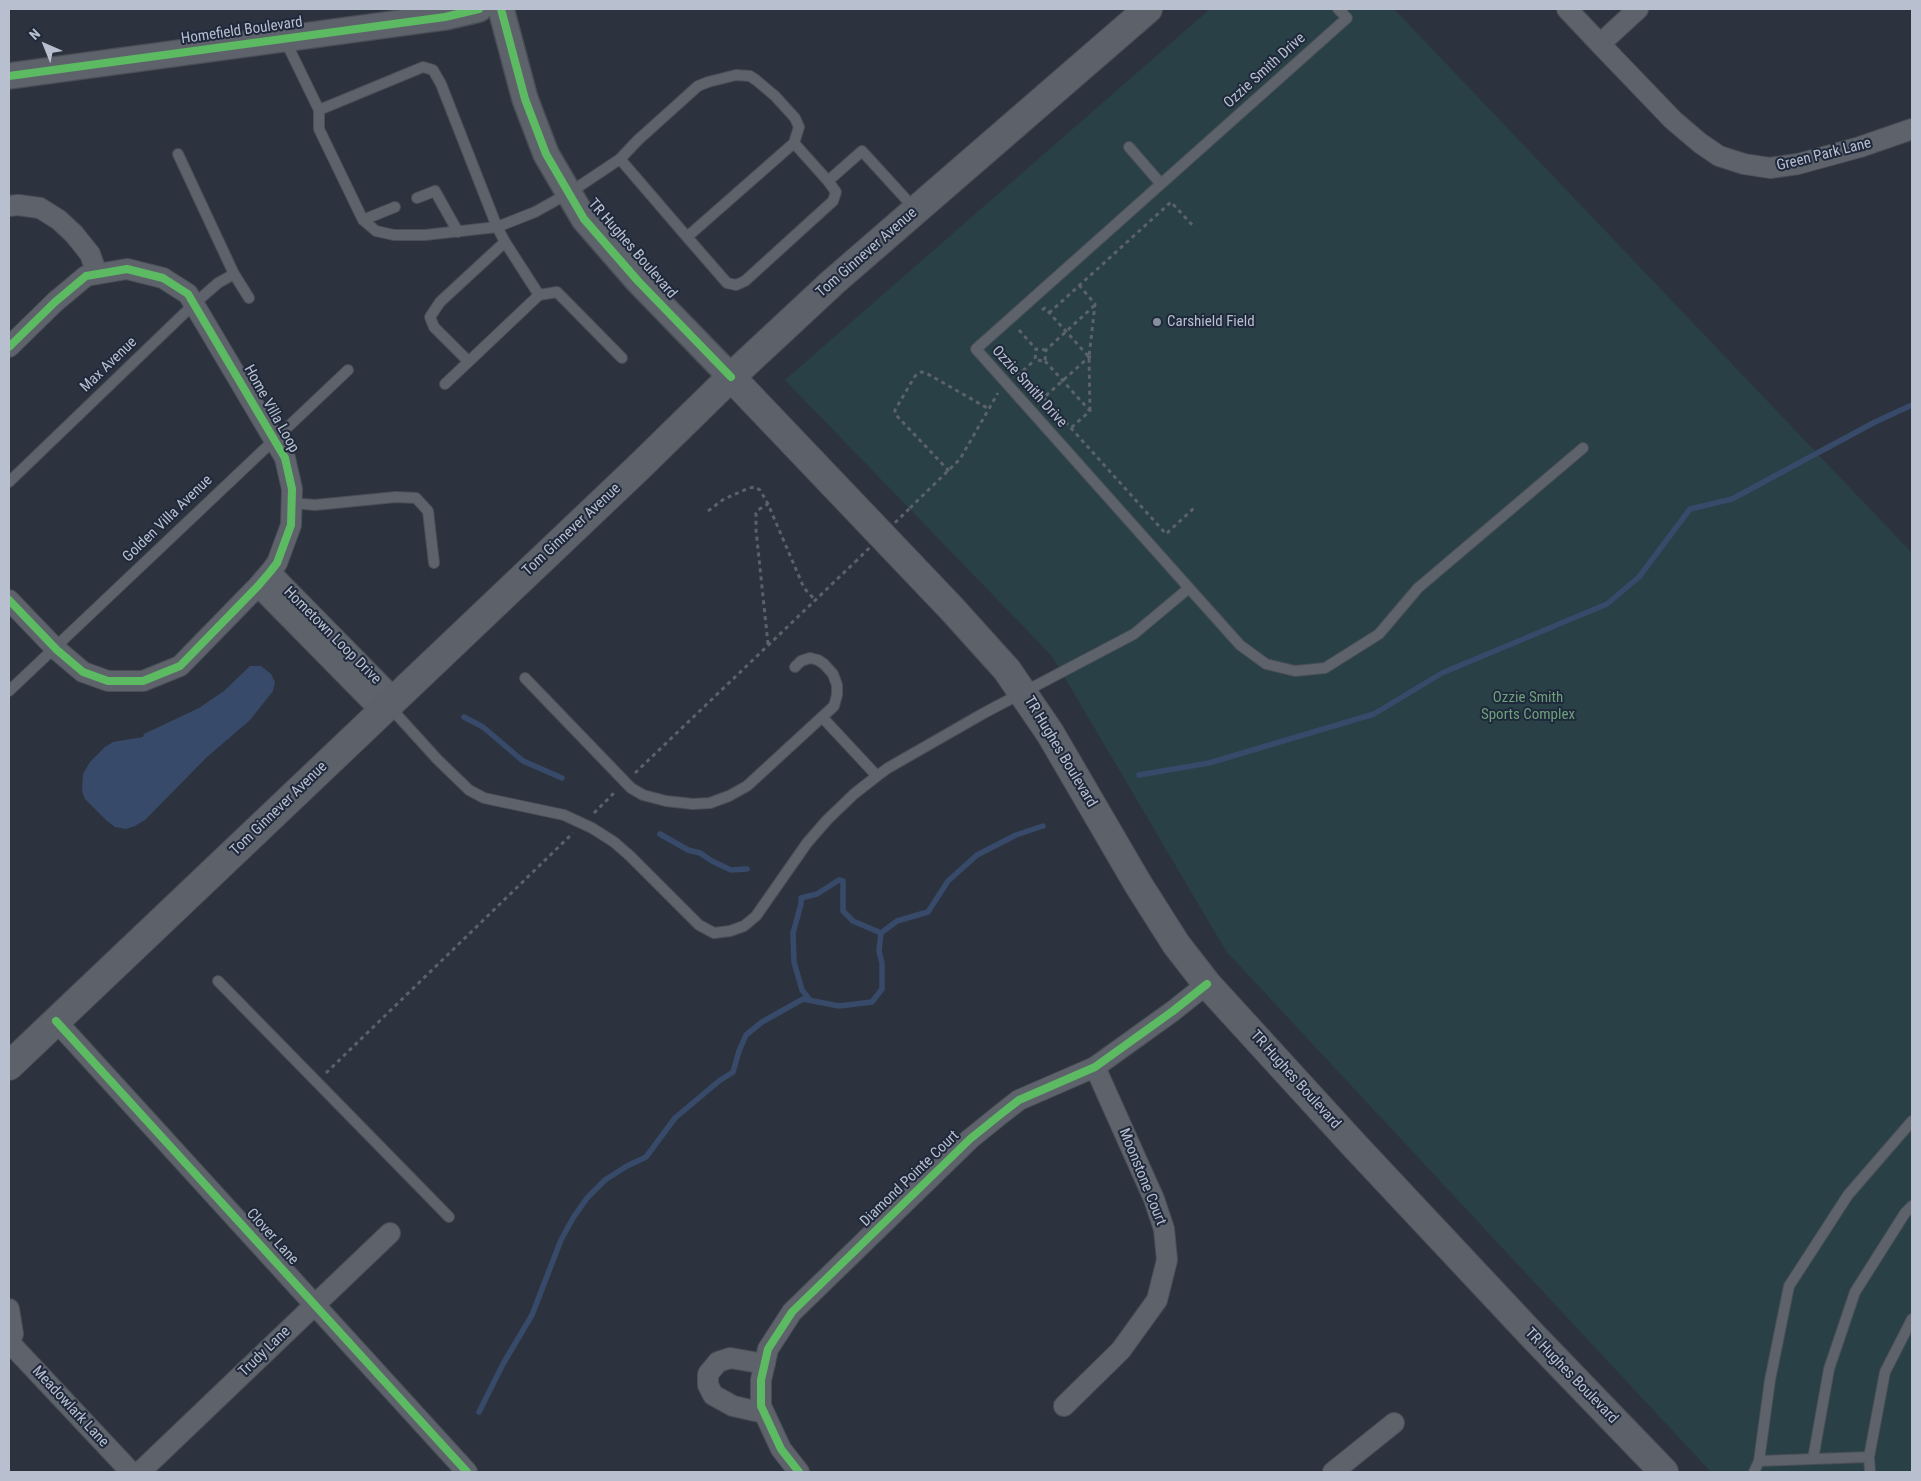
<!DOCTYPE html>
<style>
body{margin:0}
#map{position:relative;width:1921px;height:1481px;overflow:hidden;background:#2d333e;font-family:"Roboto Condensed",sans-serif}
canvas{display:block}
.frame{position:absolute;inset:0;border:10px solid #b8c0cf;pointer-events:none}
.north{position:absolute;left:20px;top:20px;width:50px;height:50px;-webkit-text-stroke:4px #1f293b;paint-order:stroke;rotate:316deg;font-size:14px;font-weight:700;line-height:20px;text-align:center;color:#b8c0cf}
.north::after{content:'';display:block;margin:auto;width:18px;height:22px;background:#b8c0cf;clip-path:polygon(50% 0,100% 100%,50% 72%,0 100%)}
</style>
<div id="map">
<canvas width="1921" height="1481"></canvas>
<div class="frame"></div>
<div class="north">N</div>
</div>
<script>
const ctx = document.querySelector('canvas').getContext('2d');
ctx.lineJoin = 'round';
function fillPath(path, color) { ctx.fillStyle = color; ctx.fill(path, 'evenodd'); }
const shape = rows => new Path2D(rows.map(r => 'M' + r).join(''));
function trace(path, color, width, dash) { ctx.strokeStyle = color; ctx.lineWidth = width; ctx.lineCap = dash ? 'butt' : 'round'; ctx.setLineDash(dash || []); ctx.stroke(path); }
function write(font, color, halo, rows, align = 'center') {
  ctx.font = font + ' "Roboto Condensed",sans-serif'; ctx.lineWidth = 4; ctx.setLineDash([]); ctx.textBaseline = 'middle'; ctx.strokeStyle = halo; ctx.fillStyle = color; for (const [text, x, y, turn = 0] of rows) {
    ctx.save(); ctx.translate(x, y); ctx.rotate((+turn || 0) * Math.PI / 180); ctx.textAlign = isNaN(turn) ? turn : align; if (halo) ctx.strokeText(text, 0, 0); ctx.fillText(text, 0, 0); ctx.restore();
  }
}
const green = shape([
 [1210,9,1394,9,1912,553,1912,1472,1711,1472,1226,951,1052,656,785,380]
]);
const water = shape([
 [250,666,261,666,271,674,275,682,273,691,250,720,207,757,145,820,135,826,126,829,115,827,107,821,85,799,82,791,83,774,90,762,105,747,113,742,143,737,144,734,199,708,224,691]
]);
const stream = shape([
 [464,717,483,727,523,761,562,778],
 [1139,775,1209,763,1374,714,1442,673,1607,604,1639,577,1690,509,1732,499,1875,422,1912,405],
 [660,834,688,850,700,853,712,861,731,870,747,869],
 [810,1000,802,990,794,962,793,933,801,904,801,898,817,894,839,880,843,881,843,911,853,921,881,933],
 [479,1412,503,1364,532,1315,561,1240,573,1218,587,1198,605,1180,627,1166,646,1157,675,1118,719,1081,733,1072,739,1051,746,1035,762,1022,803,999,839,1006,872,1002,882,989,882,963,879,951,881,933,897,921,928,912,948,881,977,855,1016,835,1043,826]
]);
const path = shape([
 [1079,285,1095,304,1089,357,1090,411],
 [1042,310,1045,308,1089,357],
 [1049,313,1171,202,1194,227],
 [1019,330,1036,349],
 [1046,350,1036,349,1035,360,1045,361,1046,350,1095,305],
 [1045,361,1090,411,1071,428],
 [1017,376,1035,360],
 [1044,398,1166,534,1194,508],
 [1040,401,1089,357,1093,357],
 [949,471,895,414,895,410,915,376,921,372,926,373,989,409],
 [910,508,960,459,998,393],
 [708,511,724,499,749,488,755,487,760,490,768,504,804,588,815,600],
 [768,644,756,530,756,513,758,510,768,504],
 [635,773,855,562],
 [594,813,616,791],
 [326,1073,573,833]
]);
const service = shape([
 [285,40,319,110,423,67,433,70,441,84,497,227,535,212,569,193,620,159,638,140,698,86,708,82,736,75,750,76,756,80,775,96,795,118,799,127,794,143],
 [319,110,319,129,363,220,376,231,394,235,425,235,497,227,505,242,539,295,445,384],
 [1129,147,1161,184],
 [178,154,234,274,249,298],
 [620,159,687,237,794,143,828,181,862,151,915,209],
 [417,198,435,191,458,232],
 [363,220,395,207],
 [687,237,727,283,736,285,745,281,833,201,836,192,828,181],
 [539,295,557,292,622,358],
 [468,361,434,327,430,317,440,302,505,242],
 [9,482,194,304,218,283,234,274],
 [292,503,315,505,396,497,416,498,428,511,434,563],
 [1189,588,1240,645,1266,664,1295,671,1325,668,1379,634,1418,588,1583,448],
 [525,678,631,788,643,795,666,801,693,804,710,803,729,796,747,786,834,706,837,695,837,685,833,674,824,664,818,660,810,658,801,661,795,667],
 [9,691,348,370],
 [388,705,437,759,469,790,484,798,564,815,592,828,614,842,630,856,699,925,714,933,730,931,744,926,756,916,807,843,827,820,854,794,877,776,888,768,984,713,1134,634,1189,588,976,349,1347,18,1338,9],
 [822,717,877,776],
 [218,981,449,1217],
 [1912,1121,1848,1195,1789,1286,1770,1380,1759,1461,1813,1459,1829,1369,1855,1292,1905,1213,1912,1206],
 [1813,1459,1869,1457],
 [1754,1472,1759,1461],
 [1870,1472,1869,1457,1885,1372,1912,1319]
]);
const minor = shape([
 [1567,9,1600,44],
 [1638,9,1600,44,1673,120,1700,143,1719,156,1744,164,1770,168,1798,164,1860,147,1912,129],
 [9,206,18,205,40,208,59,220,74,234,90,254,97,274],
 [9,347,55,302,86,276,127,269,163,278,188,294,285,458,292,489,291,525,277,563,270,572,258,586,180,666,143,681,108,681,83,672,57,650,9,600],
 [258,586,371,701,388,705,384,688,270,572],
 [56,1021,467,1472],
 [9,1309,13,1334,9,1343],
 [9,1342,131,1472],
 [1064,1406,1121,1350,1157,1300,1167,1260,1164,1229,1154,1199,1095,1067],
 [764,1413,733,1406,713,1395,708,1385,708,1374,718,1362,730,1358,765,1364],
 [140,1472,390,1233],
 [799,1472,781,1449,761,1406,761,1380,768,1349,792,1312,970,1139,1001,1114,1019,1100,1095,1067,1173,1011,1207,984],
 [1333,1472,1394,1423]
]);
const tertiary = shape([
 [501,9,525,99,546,154,584,219,638,281,731,377],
 [9,76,445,17,479,9]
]);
const secondary = shape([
 [731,377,952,609,1007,670,1050,733,1138,884,1176,944,1207,984,1354,1145,1533,1336,1664,1472],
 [9,1066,638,468,731,377,833,282,1148,9]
]);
const pathBridge = shape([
 [855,562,910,508]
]);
const cycleway = shape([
 [501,9,525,99,546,154,584,219,638,281,731,377],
 [9,76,445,17,479,9],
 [9,347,55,302,86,276,127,269,163,278,188,294,285,458,292,489,291,525,277,563,270,572,258,586,180,666,143,681,108,681,83,672,57,650,9,600],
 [56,1021,467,1472],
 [799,1472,781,1449,761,1406,761,1380,768,1349,792,1312,970,1139,1001,1114,1019,1100,1095,1067,1173,1011,1207,984]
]);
const markers = [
 [1157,322,5,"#878f9c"]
];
const streetNames = [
 ["Homefield Boulevard",242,31,-8],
 ["Ozzie Smith Drive",1265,71,-42],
 ["Green Park Lane",1824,155,-14],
 ["TR Hughes Boulevard",632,249,49],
 ["Tom Ginnever Avenue",867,253,-41],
 ["Max Avenue",109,365,-44],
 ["Ozzie Smith Drive",1029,387,48],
 ["Home Villa Loop",271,409,61],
 ["Golden Villa Avenue",168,519,-44],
 ["Tom Ginnever Avenue",572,530,-43],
 ["Hometown Loop Drive",332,636,45],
 ["TR Hughes Boulevard",1060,752,59],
 ["Tom Ginnever Avenue",279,809,-44],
 ["TR Hughes Boulevard",1295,1080,48],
 ["Moonstone Court",1142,1177,68],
 ["Diamond Pointe Court",910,1179,-44],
 ["Clover Lane",272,1237,48],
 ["Trudy Lane",265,1352,-44],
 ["TR Hughes Boulevard",1571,1376,46],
 ["Meadowlark Lane",70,1407,47]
];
const poiNames = [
 ["Carshield Field",1167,322]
];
const parkNames = [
 ["Ozzie Smith",1528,698],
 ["Sports Complex",1528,715]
];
fillPath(green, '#284046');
fillPath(water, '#374a6a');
trace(stream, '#374a6a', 5.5);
trace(service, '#4a4e57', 12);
trace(minor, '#4a4e57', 22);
trace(tertiary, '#4a4e57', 28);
trace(secondary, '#4a4e57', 30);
trace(path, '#5b6269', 3, [4, 4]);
trace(service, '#5e626b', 10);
trace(minor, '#5e626b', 20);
trace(tertiary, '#5e626b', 25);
trace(secondary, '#5c616a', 28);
trace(pathBridge, '#5b6269', 3, [4, 4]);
trace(cycleway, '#5cba63', 8);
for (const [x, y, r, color] of markers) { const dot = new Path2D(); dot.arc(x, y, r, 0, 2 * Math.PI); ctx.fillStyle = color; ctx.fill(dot); trace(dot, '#1f293b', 2); }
write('15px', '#b8c0cf', '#1f293b', streetNames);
write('15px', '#b8c0cf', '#1f293b', poiNames, 'left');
write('15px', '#6da17b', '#1f293b', parkNames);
</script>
